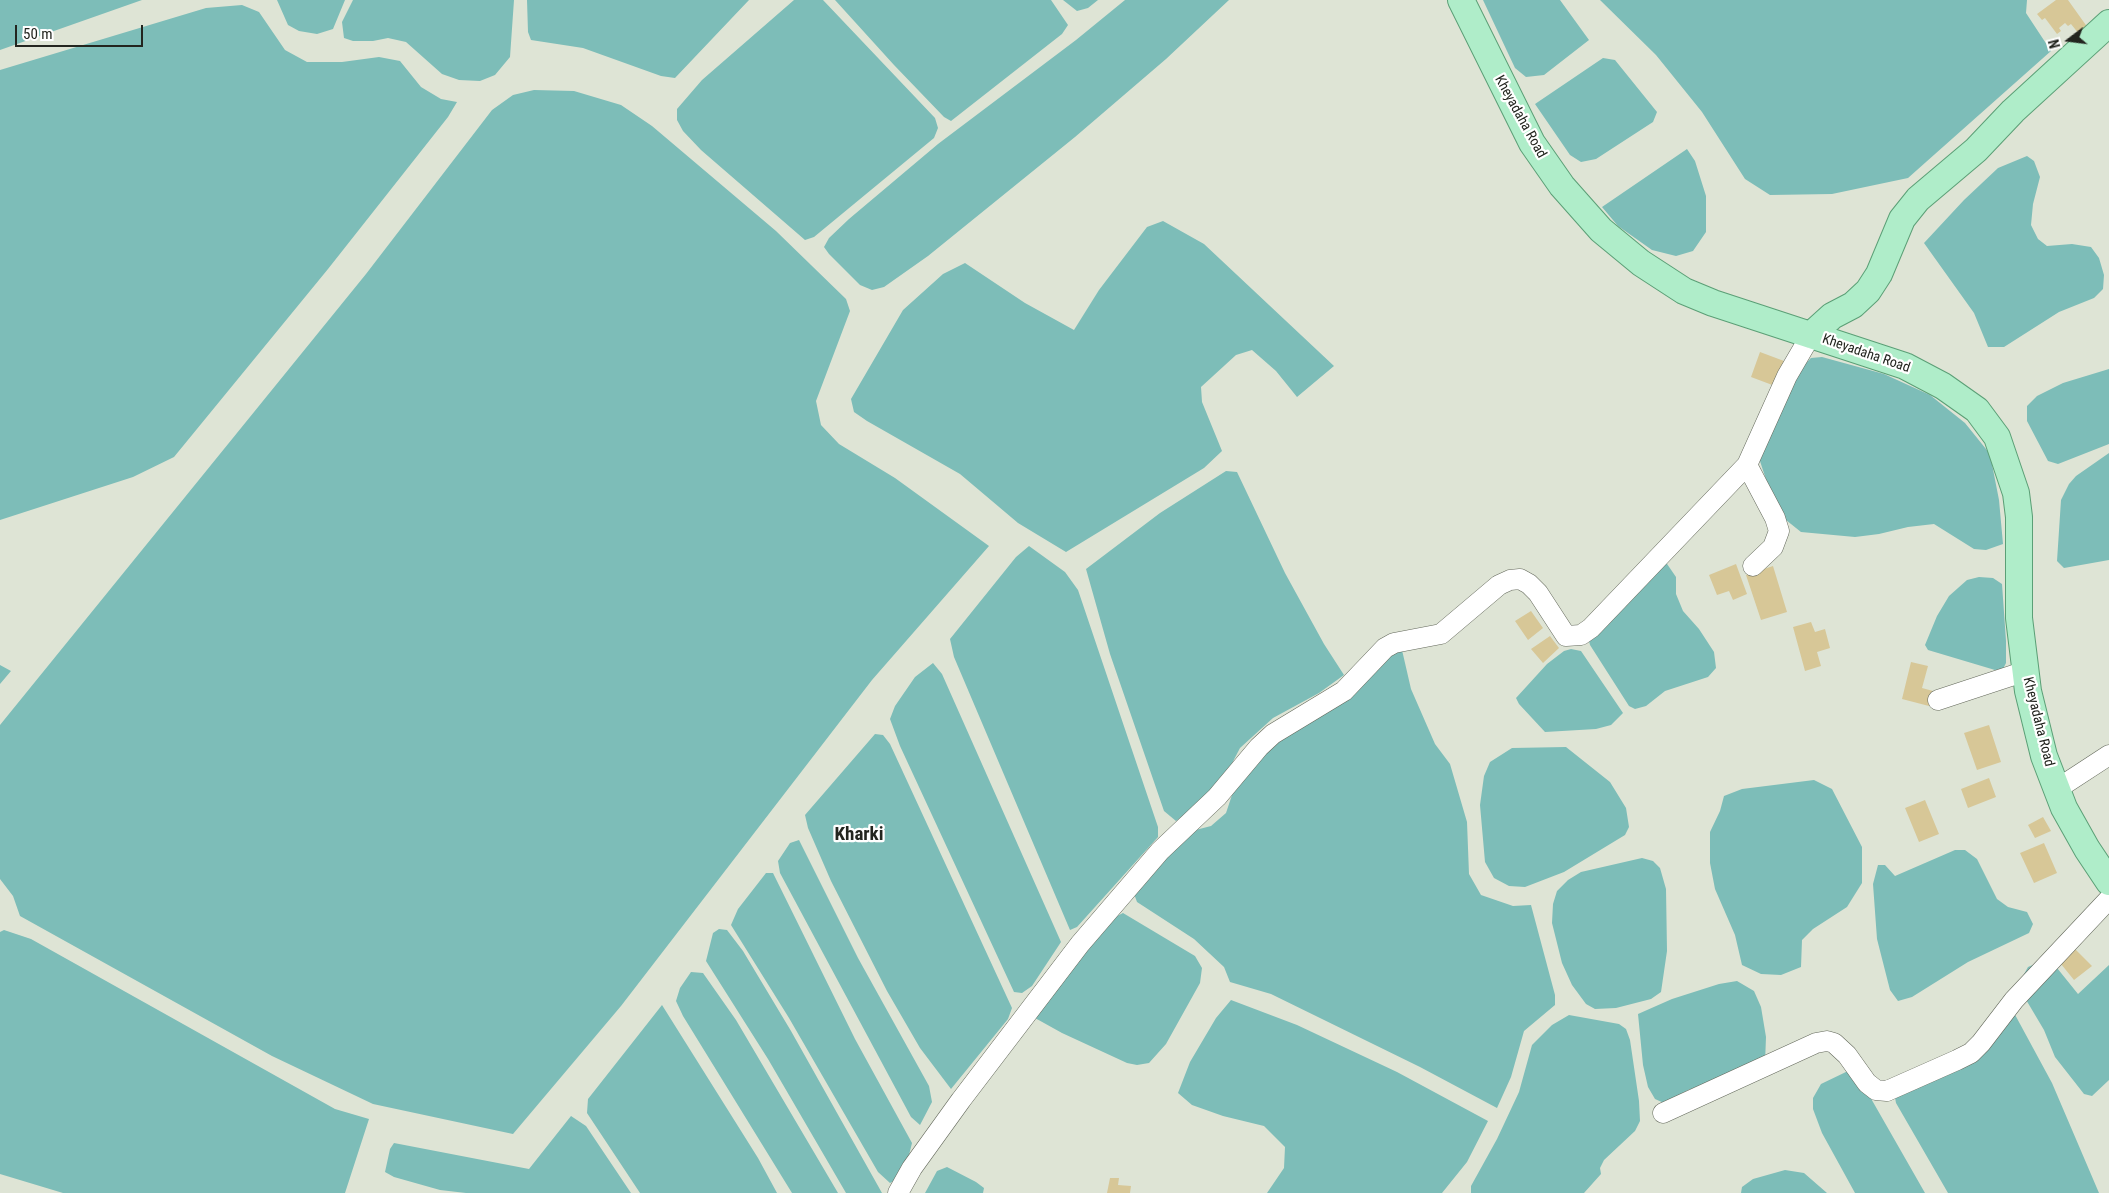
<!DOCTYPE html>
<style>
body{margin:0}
#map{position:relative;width:2109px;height:1193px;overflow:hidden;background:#dee4d5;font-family:"Roboto Condensed",sans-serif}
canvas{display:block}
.north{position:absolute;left:2044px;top:15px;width:50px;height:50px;-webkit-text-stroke:4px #fff;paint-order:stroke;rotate:255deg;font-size:14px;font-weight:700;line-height:20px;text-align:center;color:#23251f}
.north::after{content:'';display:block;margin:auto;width:18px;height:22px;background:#23251f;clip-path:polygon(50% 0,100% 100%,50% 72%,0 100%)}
.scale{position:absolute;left:15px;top:25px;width:128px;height:22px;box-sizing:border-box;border:2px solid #23251f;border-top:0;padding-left:6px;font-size:15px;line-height:18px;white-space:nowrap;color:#23251f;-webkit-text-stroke:4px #fff;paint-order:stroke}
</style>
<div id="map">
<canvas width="2109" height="1193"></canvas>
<div class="north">N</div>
<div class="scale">50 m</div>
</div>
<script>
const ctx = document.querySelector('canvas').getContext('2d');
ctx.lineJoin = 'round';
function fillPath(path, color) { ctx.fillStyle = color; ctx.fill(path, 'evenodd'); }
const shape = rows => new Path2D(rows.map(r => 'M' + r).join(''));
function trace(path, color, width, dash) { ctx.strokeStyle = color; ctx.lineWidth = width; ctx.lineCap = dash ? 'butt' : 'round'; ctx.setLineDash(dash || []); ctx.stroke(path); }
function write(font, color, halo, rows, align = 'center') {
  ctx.font = font + ' "Roboto Condensed",sans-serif'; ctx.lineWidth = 4.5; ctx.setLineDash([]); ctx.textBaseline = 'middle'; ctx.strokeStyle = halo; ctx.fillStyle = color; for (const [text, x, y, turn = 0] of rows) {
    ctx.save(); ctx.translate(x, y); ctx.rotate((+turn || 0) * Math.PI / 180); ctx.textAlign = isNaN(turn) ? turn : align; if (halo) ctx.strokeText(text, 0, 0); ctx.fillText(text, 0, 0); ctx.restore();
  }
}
const water = shape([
 [0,0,142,0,0,50],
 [277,0,345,0,333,29,317,34,299,31,288,25],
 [353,0,514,0,510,57,495,75,480,81,459,80,442,74,406,42,388,38,373,41,353,41,344,38,342,22],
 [527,0,749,0,675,78,661,76,583,48,531,40,528,32],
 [794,0,823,0,935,118,938,128,934,138,814,237,805,240,701,150,683,131,677,120,677,109,702,80],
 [835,0,1051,0,1068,25,1062,34,951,121,944,117,894,65],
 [1063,0,1098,0,1088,8,1077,11],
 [1125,0,1229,0,1166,59,1075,137,928,256,884,287,872,290,860,285,829,254,824,247,829,238,849,219,938,144,1076,40],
 [1483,0,1560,0,1589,40,1544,75,1526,77,1515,68],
 [1600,0,2027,0,2026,13,2051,51,1908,178,1832,194,1770,195,1745,179,1702,112,1656,55],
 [242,5,259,12,285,50,307,62,342,62,379,57,400,61,421,87,441,99,457,102,448,117,328,269,174,457,133,477,0,520,0,70,206,8],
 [1603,58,1615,60,1657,112,1653,122,1596,159,1581,162,1570,155,1535,104],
 [534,90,574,91,621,105,652,126,776,231,846,299,850,311,816,401,821,425,839,444,895,478,989,546,872,680,621,1006,513,1134,373,1104,272,1056,20,916,13,896,0,879,0,725,366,274,492,110,513,95],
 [1687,149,1695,161,1706,196,1706,232,1693,251,1676,256,1652,250,1618,226,1602,207],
 [2027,156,2034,161,2040,177,2033,204,2031,225,2038,239,2047,246,2072,244,2091,247,2099,258,2104,275,2103,289,2094,298,2059,312,2004,347,1988,347,1974,313,1924,243,1964,200,1998,168],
 [1163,221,1204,244,1334,366,1297,397,1276,371,1252,350,1236,355,1201,387,1202,402,1222,451,1204,468,1066,552,1018,523,960,474,867,421,854,412,851,399,903,310,943,274,965,263,1025,303,1074,330,1099,290,1147,227],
 [1822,357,1884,374,1930,395,1965,423,1990,454,1999,500,2003,544,1986,550,1974,549,1934,524,1908,527,1879,534,1855,537,1801,532,1786,520,1775,507,1759,458,1777,408,1806,363,1811,358],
 [2109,369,2109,444,2058,464,2048,461,2027,421,2027,406,2037,396,2063,383],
 [2109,453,2109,560,2064,568,2057,561,2061,500,2069,484,2076,476],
 [1226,471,1237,472,1285,573,1324,644,1344,675,1319,693,1273,718,1240,748,1227,773,1194,808,1176,821,1164,811,1110,654,1086,569,1160,513],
 [1029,546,1065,572,1078,590,1158,827,1158,837,1077,927,1070,930,954,657,950,639,1016,557],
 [1665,561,1676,577,1676,594,1683,611,1699,629,1714,652,1716,668,1708,677,1665,691,1646,706,1635,709,1629,706,1590,645,1588,637],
 [1979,577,1993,578,2002,584,2006,641,2006,663,2003,669,1995,670,1928,650,1925,645,1937,616,1949,596,1967,580],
 [1571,649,1581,651,1623,713,1611,725,1596,729,1545,732,1519,704,1516,698,1547,664,1564,651],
 [1402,650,1411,689,1435,744,1450,764,1467,822,1469,874,1481,895,1513,906,1531,905,1555,995,1555,1005,1524,1031,1511,1077,1497,1108,1420,1067,1271,994,1230,982,1224,967,1194,939,1137,902,1133,891,1184,833,1211,826,1226,813,1235,786,1265,749,1389,651],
 [933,663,942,674,1061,942,1032,986,1022,993,1014,992,900,746,890,719,895,706,915,677],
 [0,665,11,671,0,684],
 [875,734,883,735,890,744,1012,1008,1008,1019,951,1089,920,1048,887,991,831,881,808,828,805,815],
 [1566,747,1610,782,1626,808,1629,827,1625,835,1564,872,1525,887,1509,886,1494,878,1485,862,1480,805,1484,776,1490,762,1512,748],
 [1814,780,1832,789,1862,847,1862,883,1847,907,1813,929,1802,940,1801,967,1781,975,1761,974,1742,965,1735,935,1715,889,1710,863,1710,832,1720,811,1724,796,1742,789],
 [799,840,858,958,929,1086,932,1102,920,1125,911,1117,780,873,778,861,790,843],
 [1955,850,1965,850,1977,859,1997,899,2008,907,2027,912,2033,924,2029,933,1968,962,1912,997,1898,1001,1890,990,1877,939,1873,884,1878,865,1885,865,1895,876],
 [1642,858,1653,861,1660,868,1666,889,1667,951,1661,992,1651,999,1616,1008,1595,1009,1586,1004,1572,985,1562,963,1552,923,1553,904,1557,891,1568,880,1581,872],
 [766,873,773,873,855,1039,912,1143,907,1163,897,1179,890,1183,878,1172,789,1018,731,925,738,909],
 [1123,913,1195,956,1202,968,1200,983,1166,1044,1149,1063,1137,1065,1127,1063,1062,1033,1035,1018,1040,1004,1113,918],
 [719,929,727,930,743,951,791,1031,882,1193,846,1193,768,1059,706,961,713,933],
 [4,930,31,939,335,1109,369,1119,345,1193,63,1193,0,1174,0,932],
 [2053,963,2078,994,2109,965,2109,1080,2092,1096,2084,1094,2055,1057,2044,1030,2025,998,2022,986,2023,976,2028,967,2035,964],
 [691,972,703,973,736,1020,838,1193,792,1193,683,1016,676,1001,680,988],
 [1737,981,1754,991,1761,1007,1766,1037,1765,1063,1688,1090,1664,1103,1655,1099,1648,1087,1643,1065,1638,1014,1672,999,1719,984],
 [1231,1000,1297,1025,1397,1072,1488,1121,1467,1162,1442,1193,1267,1193,1284,1168,1285,1147,1264,1126,1223,1116,1192,1105,1178,1093,1190,1062,1216,1018],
 [662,1005,758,1158,777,1193,640,1193,587,1113,588,1099],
 [2013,1011,2052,1083,2099,1193,1948,1193,1896,1103,1893,1087,1954,1069],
 [1569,1015,1619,1024,1626,1029,1630,1040,1639,1101,1640,1121,1635,1131,1604,1160,1600,1168,1601,1174,1584,1193,1471,1193,1471,1186,1497,1139,1519,1092,1532,1045,1552,1025],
 [1848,1071,1861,1081,1925,1193,1855,1193,1822,1133,1813,1109,1813,1098,1821,1084],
 [571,1116,586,1126,631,1193,466,1193,440,1190,394,1177,385,1172,390,1149,394,1143,529,1169],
 [947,1167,976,1182,984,1188,983,1193,925,1193,937,1171],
 [1785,1170,1804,1173,1827,1193,1741,1193,1742,1187,1753,1179]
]);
const building = shape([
 [2056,0,2068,0,2088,28,2079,34,2071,24,2068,26,2065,23,2059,28,2061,31,2057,34,2045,18,2042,20,2037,14],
 [1760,352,1784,361,1775,386,1751,377],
 [1736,564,1747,594,1733,600,1729,591,1717,595,1709,575],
 [1773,566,1787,612,1761,620,1746,575],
 [1531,611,1543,628,1528,640,1515,621],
 [1811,622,1815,632,1825,629,1830,648,1817,652,1821,666,1805,671,1793,627],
 [1550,636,1559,648,1543,663,1531,649],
 [1911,662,1928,666,1922,688,1933,691,1929,706,1902,699],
 [1989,725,2001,762,1977,770,1964,733],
 [1989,778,1996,797,1968,808,1961,789],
 [1925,800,1939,834,1919,842,1905,808],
 [2043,817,2051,831,2035,838,2028,825],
 [2044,843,2057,873,2034,883,2020,853],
 [2075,949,2092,966,2074,980,2061,964],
 [1110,1178,1119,1178,1118,1185,1131,1186,1130,1193,1107,1193]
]);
const minor = shape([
 [1747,465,1775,518,1779,531,1773,547,1753,566],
 [1938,700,2026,671],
 [2057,789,2109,755],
 [1663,1113,1816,1043,1827,1041,1834,1043,1847,1055,1867,1083,1876,1090,1887,1091,1957,1060,1971,1053,1981,1043,2014,1000,2109,899],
 [898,1193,912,1168,961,1100,1080,944,1160,851,1217,797,1259,747,1273,734,1344,691,1385,648,1394,643,1441,634,1499,585,1510,580,1520,579,1529,584,1538,593,1566,636,1581,635,1591,628,1747,465,1787,376,1811,335]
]);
const major = shape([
 [1461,0,1532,143,1562,186,1601,230,1641,263,1684,291,1713,303,1905,366,1943,386,1977,410,1997,437,2016,493,2019,517,2019,618,2028,691,2044,756,2064,808,2087,849,2109,882],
 [1811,335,1832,316,1853,305,1868,291,1879,274,1902,219,1918,199,1976,150,2013,111,2109,23]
]);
const streetNames = [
 ["Kheyadaha Road",1520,117,61],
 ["Kheyadaha Road",1866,354,19],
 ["Kheyadaha Road",2038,722,76]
];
const districtNames = [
 ["Kharki",859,835]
];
fillPath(water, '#7dbdb8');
fillPath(building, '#d7c797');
trace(minor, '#63685b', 21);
trace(major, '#5b9f76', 28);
trace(minor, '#fff', 20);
trace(major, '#afedc9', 26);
write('14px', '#23251f', '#fff', streetNames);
write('bold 19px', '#23251f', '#fff', districtNames);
</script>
